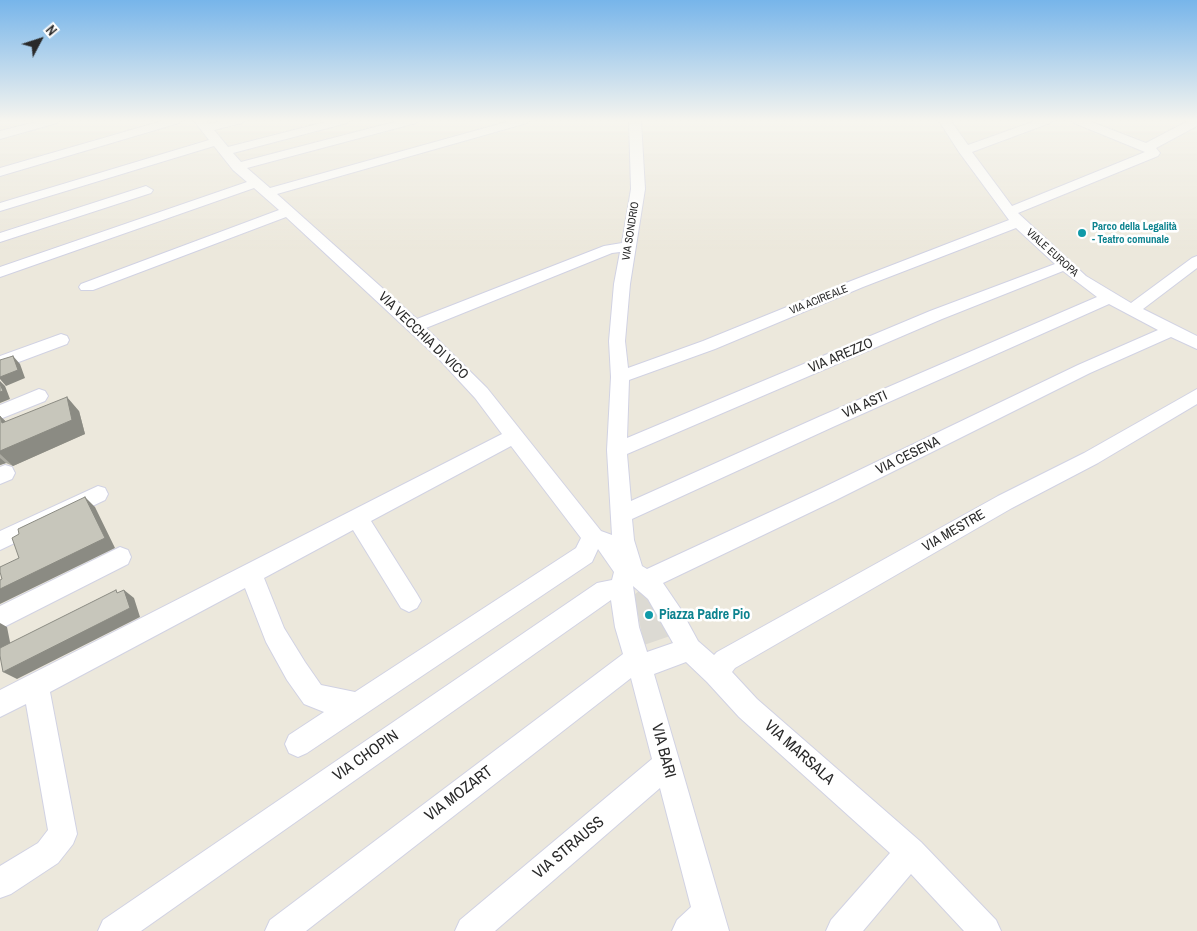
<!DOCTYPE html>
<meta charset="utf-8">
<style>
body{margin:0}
#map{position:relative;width:1197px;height:931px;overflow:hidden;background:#ece8dc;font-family:"Archivo Narrow",sans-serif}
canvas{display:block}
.north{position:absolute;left:15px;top:15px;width:50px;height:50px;-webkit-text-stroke:4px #fff;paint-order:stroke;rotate:50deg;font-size:14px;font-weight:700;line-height:20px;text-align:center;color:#2a2a2a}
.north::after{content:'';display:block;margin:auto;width:18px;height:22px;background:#2a2a2a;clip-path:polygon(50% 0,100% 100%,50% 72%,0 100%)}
</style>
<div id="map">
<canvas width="1197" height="931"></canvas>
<div class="north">N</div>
</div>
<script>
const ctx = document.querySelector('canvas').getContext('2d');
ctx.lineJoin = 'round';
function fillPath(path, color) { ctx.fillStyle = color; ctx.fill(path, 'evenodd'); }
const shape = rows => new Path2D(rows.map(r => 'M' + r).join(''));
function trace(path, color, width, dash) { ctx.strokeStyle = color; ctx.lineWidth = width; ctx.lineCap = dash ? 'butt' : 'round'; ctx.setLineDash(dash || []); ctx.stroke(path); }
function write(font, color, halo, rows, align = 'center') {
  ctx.font = font + ' "Archivo Narrow",sans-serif'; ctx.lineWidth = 5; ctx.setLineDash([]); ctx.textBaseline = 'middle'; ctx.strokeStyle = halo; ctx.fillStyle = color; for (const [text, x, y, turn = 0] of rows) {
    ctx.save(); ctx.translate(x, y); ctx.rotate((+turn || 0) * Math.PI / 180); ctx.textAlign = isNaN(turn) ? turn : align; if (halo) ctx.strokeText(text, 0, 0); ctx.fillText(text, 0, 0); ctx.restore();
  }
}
const plaza = shape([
 [640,590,647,592,673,635,644,645,634,595]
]);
const minor = shape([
 [39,121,59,121,57,123,0,139,0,131,39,121],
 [162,121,181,121,179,123,0,176,0,168,162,121],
 [194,121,206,121,209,124,222,121,244,121,242,123,214,130,228,147,329,121,349,121,347,123,233,153,241,162,398,121,418,121,416,123,247,168,270,188,510,121,529,121,527,123,277,194,417,319,604,246,622,243,631,189,629,121,641,121,645,189,630,284,625,341,628,368,703,341,851,281,1009,220,959,152,939,121,951,121,968,145,1035,121,1052,121,1050,123,972,152,1012,206,1145,152,1074,123,1072,121,1089,121,1146,143,1188,121,1197,121,1197,126,1156,148,1160,153,1158,156,1018,213,1086,276,1131,303,1192,258,1197,256,1197,268,1143,309,1197,336,1197,349,1171,337,1090,373,834,501,663,583,680,608,698,641,714,655,717,652,998,496,1084,453,1197,389,1197,404,1098,463,1012,508,735,668,732,672,757,699,921,842,996,920,1001,931,964,931,911,874,863,931,826,931,831,920,890,853,739,717,707,682,686,662,654,674,729,931,672,931,677,920,691,907,660,788,495,931,455,931,460,920,652,759,631,678,306,931,265,931,270,920,623,654,615,627,611,600,141,931,98,931,103,920,597,583,612,580,614,572,598,549,592,562,307,753,298,757,289,753,285,744,289,735,324,712,304,704,287,680,266,642,245,588,50,692,77,834,73,844,58,863,11,894,0,898,0,866,38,843,48,830,26,704,0,717,0,690,502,434,475,398,438,358,286,217,93,290,81,290,79,287,81,284,279,210,254,188,0,277,0,267,247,182,233,170,214,146,0,211,0,203,209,140,194,121],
 [1016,228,1055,264,930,311,627,438,629,380,715,349,863,287,1016,228],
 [620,252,614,284,609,341,611,377,607,450,612,535,601,531,487,388,426,328,612,253,620,252],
 [1063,271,1097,297,821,416,631,501,627,454,942,319,1063,271],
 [1109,304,1158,330,1078,365,820,489,647,569,642,566,634,540,632,519,835,426,1109,304],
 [511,446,581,538,576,548,355,692,321,685,305,662,284,628,264,578,353,530,401,608,409,612,417,608,421,601,417,594,371,521,511,446],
 [633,586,648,599,673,643,647,652,639,627,633,586],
 [146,186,153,190,151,193,0,242,0,233,146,186],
 [61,334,67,336,69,340,67,344,0,369,0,356,61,334],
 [39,389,45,391,48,396,45,401,0,419,0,405,39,389],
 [5,465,12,467,15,473,12,479,0,484,0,467,5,465],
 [98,486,105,488,108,494,105,500,0,550,0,531,98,486],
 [120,547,128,550,131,557,128,564,0,629,0,606,120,547]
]);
const wall = shape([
 [79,411,85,434,13,466,6,463,0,465,0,416,6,422]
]);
const shadedWall = shape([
 [13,356,20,364,25,378,6,386,0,379,0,377],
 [0,381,5,386,10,399,0,403],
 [67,397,79,411,85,434,13,466,0,454,0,451],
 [0,416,15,430,2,423],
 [0,458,6,463,0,465],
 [85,497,95,507,115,548,0,604,0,589],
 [124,590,134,598,140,617,17,679,3,672],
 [0,623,7,627,12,652,0,658]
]);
const building = shape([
 [13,356,18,370,0,377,0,360,13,356],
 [0,384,3,391,0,392,0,384],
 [67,397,72,420,0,451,0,416,2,423,67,397],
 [85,497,105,538,0,589,0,580,2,579,0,572,0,567,19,558,12,538,19,534,18,529,85,497],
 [116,590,117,593,124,590,130,608,3,672,0,656,0,648,116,590]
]);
const markers = [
 [1082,233,5,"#0f9aa8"],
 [649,615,5,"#0f9aa8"]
];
const farCulturenames = [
 ["Parco della Legalità",1092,227],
 ["- Teatro comunale",1092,240]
];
const farStreetnames = [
 ["VIA SONDRIO",631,231,-81],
 ["VIALE EUROPA",1052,253,42],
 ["VIA ACIREALE",819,300,-22]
];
const streetNames = [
 ["VIA VECCHIA DI VICO",423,336,44],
 ["VIA AREZZO",841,356,-23],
 ["VIA ASTI",865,405,-24],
 ["VIA CESENA",908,456,-26],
 ["VIA MESTRE",954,531,-30]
];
const cultureNames = [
 ["Piazza Padre Pio",659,615]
];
const nearStreetnames = [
 ["VIA BARI",663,751,75],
 ["VIA MARSALA",799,753,42],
 ["VIA CHOPIN",366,756,-35],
 ["VIA MOZART",459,794,-37],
 ["VIA STRAUSS",569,848,-40]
];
fillPath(plaza, '#dcdad3');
trace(minor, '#d1d2e3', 2);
fillPath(minor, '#fff');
fillPath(wall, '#abaaa1');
fillPath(shadedWall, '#8b8b83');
fillPath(building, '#c7c6bb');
trace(building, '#8b8b83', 1);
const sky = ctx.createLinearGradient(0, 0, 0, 251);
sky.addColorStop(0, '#77b5ea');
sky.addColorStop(0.48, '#f6f5ef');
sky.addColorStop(1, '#f6f5ef00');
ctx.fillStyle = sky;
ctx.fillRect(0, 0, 1197, 251);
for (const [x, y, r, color] of markers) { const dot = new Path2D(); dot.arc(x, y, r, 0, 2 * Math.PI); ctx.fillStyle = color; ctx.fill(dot); trace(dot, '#fff', 2); }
write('bold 11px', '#0d838f', '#fff', farCulturenames, 'left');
write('11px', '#2a2a2a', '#fff', farStreetnames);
write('14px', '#2a2a2a', '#fff', streetNames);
write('bold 14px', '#0d838f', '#fff', cultureNames, 'left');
write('16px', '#2a2a2a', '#fff', nearStreetnames);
</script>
